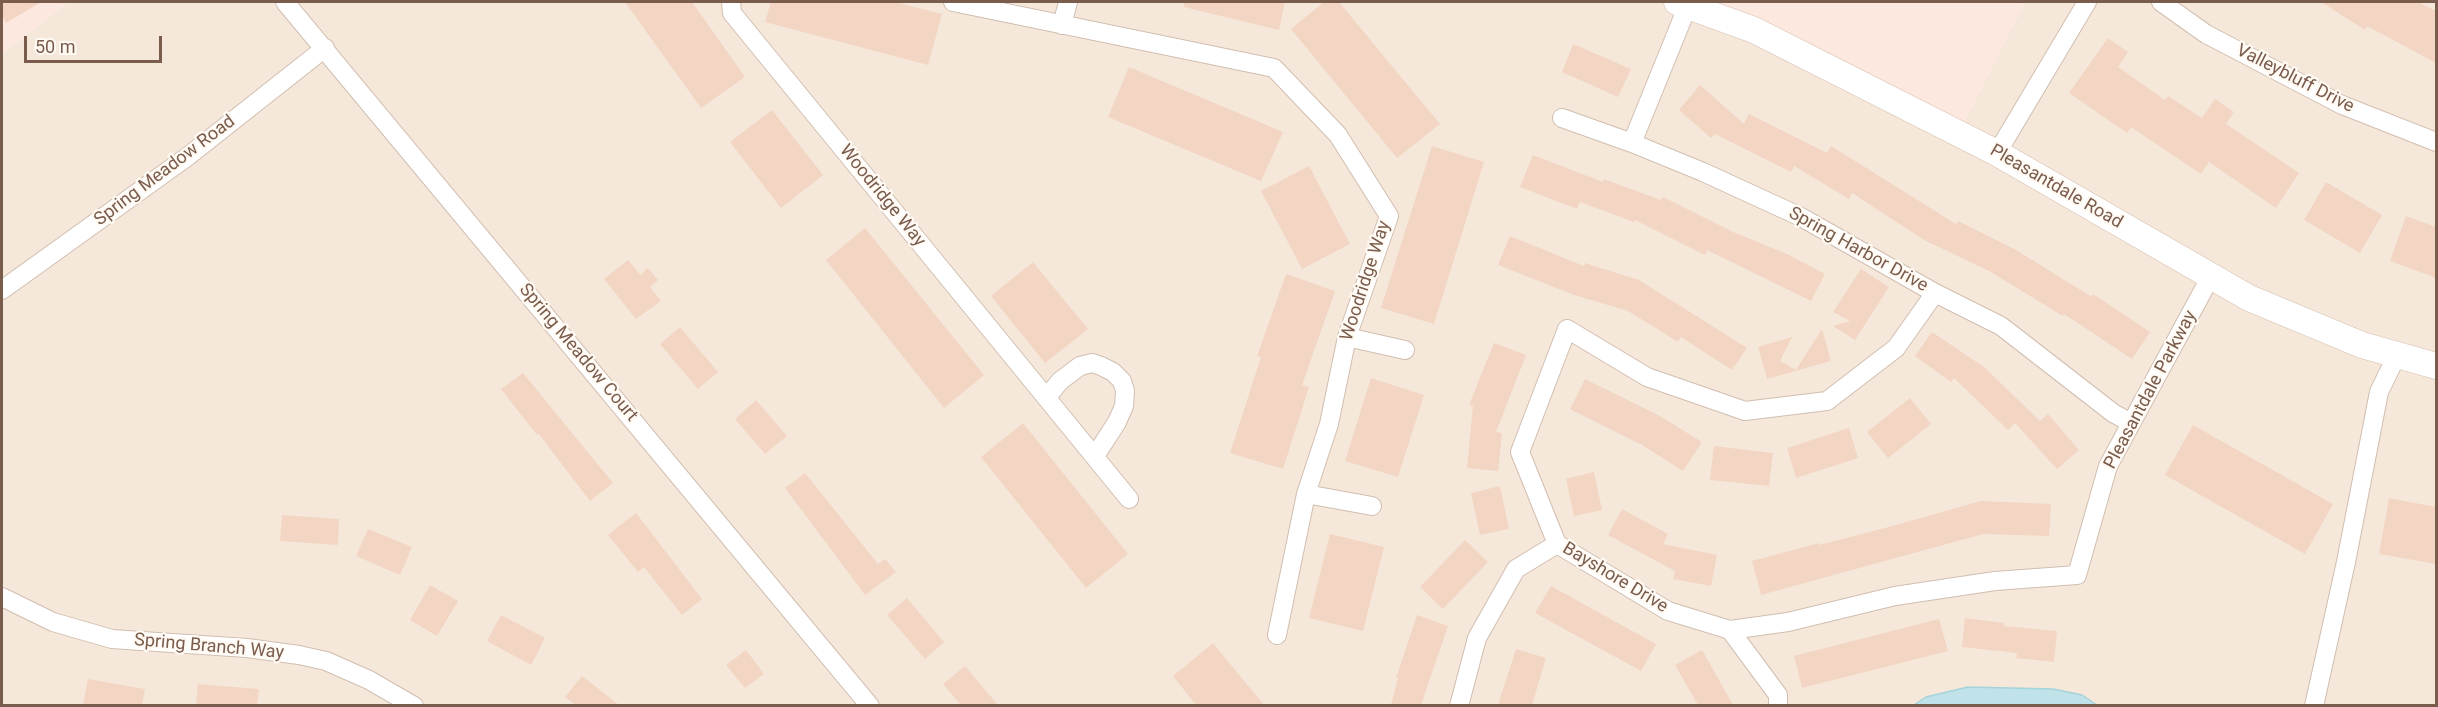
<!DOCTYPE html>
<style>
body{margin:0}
#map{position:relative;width:2438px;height:707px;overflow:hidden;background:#fdf6ec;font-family:Roboto,sans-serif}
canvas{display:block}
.frame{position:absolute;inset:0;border:3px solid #7a5c4d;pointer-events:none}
.scale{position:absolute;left:24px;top:36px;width:138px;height:27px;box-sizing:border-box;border:3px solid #7a5c4d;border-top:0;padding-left:8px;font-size:18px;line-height:21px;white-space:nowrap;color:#7a5c4d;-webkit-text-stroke:4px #fffaf3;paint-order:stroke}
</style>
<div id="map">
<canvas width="2438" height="707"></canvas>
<div class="frame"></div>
<div class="scale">50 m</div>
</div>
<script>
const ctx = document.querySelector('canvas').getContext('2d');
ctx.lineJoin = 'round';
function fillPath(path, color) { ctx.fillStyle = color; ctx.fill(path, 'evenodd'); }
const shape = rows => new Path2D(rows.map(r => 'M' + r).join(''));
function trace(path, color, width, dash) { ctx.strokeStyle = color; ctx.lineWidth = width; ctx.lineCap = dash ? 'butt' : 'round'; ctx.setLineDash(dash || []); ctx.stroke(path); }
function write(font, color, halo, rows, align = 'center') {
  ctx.font = font + ' Roboto,sans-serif'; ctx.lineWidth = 4.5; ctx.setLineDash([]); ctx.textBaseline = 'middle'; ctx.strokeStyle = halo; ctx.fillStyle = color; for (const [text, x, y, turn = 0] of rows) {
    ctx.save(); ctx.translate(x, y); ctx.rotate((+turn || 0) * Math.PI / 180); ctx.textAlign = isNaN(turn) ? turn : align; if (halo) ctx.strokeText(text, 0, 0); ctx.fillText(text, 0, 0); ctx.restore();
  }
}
const residential = shape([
 [68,2,1705,2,1957,135,2025,2,2436,2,2436,705,2,706,2,54]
]);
const commercial = shape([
 [2,2,68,2,2,54],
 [1705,2,2025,2,1957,135]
]);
const water = shape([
 [1968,687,2053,689,2082,695,2097,705,1914,705,1926,697,1968,687]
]);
const building = shape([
 [2,2,41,2,6,23,2,15],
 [625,2,692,2,745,77,701,108],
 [771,2,895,2,942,14,928,65,765,22],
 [1184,2,1285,2,1279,30,1184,7],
 [1324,2,1339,2,1440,124,1397,158,1291,29],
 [2321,2,2418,2,2436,11,2436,63,2367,26,2365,30],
 [2108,38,2128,52,2118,67,2165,100,2168,96,2202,118,2215,99,2234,112,2226,124,2299,173,2276,208,2209,162,2201,174,2131,127,2127,133,2069,93],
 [1573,44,1631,69,1618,97,1562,72],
 [1129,67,1283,132,1261,181,1108,117],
 [1700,85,1744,124,1749,114,1827,153,1831,146,1956,224,1958,221,2016,250,2092,297,2093,294,2150,332,2132,359,2064,314,2063,316,1989,271,1924,240,1852,193,1849,199,1794,166,1791,172,1715,134,1711,138,1679,110],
 [772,110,823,175,781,208,730,142],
 [1432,146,1484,162,1434,324,1381,308],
 [1533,155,1603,182,1604,179,1661,200,1663,197,1733,232,1787,254,1825,274,1811,301,1707,250,1705,255,1635,220,1634,222,1580,202,1577,209,1520,187],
 [1309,166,1350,244,1302,269,1261,191],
 [2326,182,2382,215,2360,253,2304,220],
 [2406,216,2436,227,2436,278,2390,261],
 [865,228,984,375,944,408,826,260],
 [1510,236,1584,266,1585,263,1639,280,1747,348,1732,370,1681,337,1678,342,1628,311,1574,295,1498,265],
 [628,260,640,275,648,268,658,280,650,287,661,301,636,319,604,279],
 [1033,262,1088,329,1045,363,991,296],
 [1861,269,1889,287,1855,340,1833,326,1850,321,1833,312],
 [1286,274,1335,291,1302,385,1309,387,1283,469,1230,453,1261,357,1257,356],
 [680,327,718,372,698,389,660,344],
 [1822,329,1831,361,1767,379,1758,347,1792,337,1780,361,1796,370],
 [1932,332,1984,367,2040,421,2048,414,2079,450,2057,469,2015,423,2008,430,1954,378,1951,382,1915,356],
 [1494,343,1526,355,1496,432,1502,433,1498,471,1467,468,1473,406,1469,405],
 [523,373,613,483,590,501,538,433,537,435,501,389],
 [1371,378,1424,395,1398,477,1345,461],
 [1585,379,1660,416,1702,442,1683,471,1642,445,1570,409],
 [1910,398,1931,424,1888,458,1867,432],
 [756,400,787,436,765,454,735,419],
 [1023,423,1128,554,1086,588,981,457],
 [2193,425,2333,504,2305,554,2165,475],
 [1849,428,1858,458,1796,478,1787,448],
 [1714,446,1773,453,1769,486,1710,480],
 [1594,472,1602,510,1574,516,1566,479],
 [805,473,878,564,885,559,896,572,865,595,785,488],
 [1500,486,1509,529,1480,535,1471,493],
 [2389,498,2436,507,2436,564,2379,554],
 [1981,501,2051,504,2049,536,1983,534,1761,595,1752,561,1819,543,1819,545,1885,528],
 [1622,509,1668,534,1663,544,1717,555,1711,586,1673,579,1675,571,1608,535],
 [636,513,702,599,682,615,644,567,638,572,608,535],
 [282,515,339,519,338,545,280,541],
 [368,529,412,547,400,575,356,556],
 [1330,534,1384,547,1363,631,1309,618],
 [1465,540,1488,562,1443,609,1420,587],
 [430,585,458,601,437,636,410,620],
 [1551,586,1656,644,1641,671,1535,613],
 [907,598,944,642,925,659,887,615],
 [501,615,545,638,531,665,487,641],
 [1417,615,1448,626,1421,705,1391,705,1398,678,1396,678],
 [1965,618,2004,623,2004,626,2057,631,2054,662,2016,658,2017,653,1962,647],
 [1939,619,1948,651,1802,688,1794,656],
 [1213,643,1264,705,1196,705,1173,676],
 [1516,649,1546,658,1532,705,1498,705],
 [746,650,764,674,745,688,726,665],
 [1702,650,1733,705,1698,705,1675,665],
 [965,666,998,705,961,705,943,684],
 [582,676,619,705,576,705,565,697],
 [88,679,145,689,142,705,83,705],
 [198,684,259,689,257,705,196,705]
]);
const street = shape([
 [285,2,870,706],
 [731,2,732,13,1129,499],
 [953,2,1274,68,1338,135,1389,216,1347,337,1329,424,1306,494,1277,635],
 [2161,2,2206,34,2342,105,2436,142],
 [1062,25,1068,2],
 [1562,118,1632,143,1703,172,1801,217,1935,293,2001,326,2113,413,2131,423],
 [1632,143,1688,5],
 [1997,153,2087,2],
 [2,290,187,157,325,48],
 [1935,293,1896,348,1827,401,1745,411,1647,377,1567,329,1520,452,1557,544,1668,611,1730,630,1788,622,1895,596,1995,581,2077,575,2108,466,2211,276],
 [1347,337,1405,350],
 [1047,397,1060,381,1080,366,1092,363,1101,366,1113,372,1122,381,1125,391,1124,406,1117,422,1095,456],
 [1306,494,1372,506],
 [2,597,53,622,112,639,247,648,299,655,326,661,369,680,414,706],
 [1730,630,1778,695,1778,706],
 [1459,706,1477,638,1516,569,1557,544],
 [2314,706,2346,562,2379,392,2397,355]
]);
const secondary = shape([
 [1677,2,1754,30,1997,153,2249,298,2362,345,2436,366]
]);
const streetNames = [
 ["Valleybluff Drive",2295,79,27],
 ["Spring Meadow Road",165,171,-37],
 ["Pleasantdale Road",2056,187,30],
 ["Woodridge Way",882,196,51],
 ["Spring Harbor Drive",1858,250,29],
 ["Woodridge Way",1366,281,-72],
 ["Spring Meadow Court",578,353,50],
 ["Pleasantdale Parkway",2151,390,-62],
 ["Bayshore Drive",1615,578,31],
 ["Spring Branch Way",209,647,5]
];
fillPath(residential, '#f5e8da');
fillPath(commercial, '#fde8e0');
fillPath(water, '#bfe3e8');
trace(water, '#a5d3da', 1.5);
fillPath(building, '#f3d5c3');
trace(street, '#d1beb0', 20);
trace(secondary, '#d6c0b0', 27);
trace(street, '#fff', 18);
trace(secondary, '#fff', 26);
write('18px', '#7a5c4d', '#fffaf3', streetNames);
</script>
